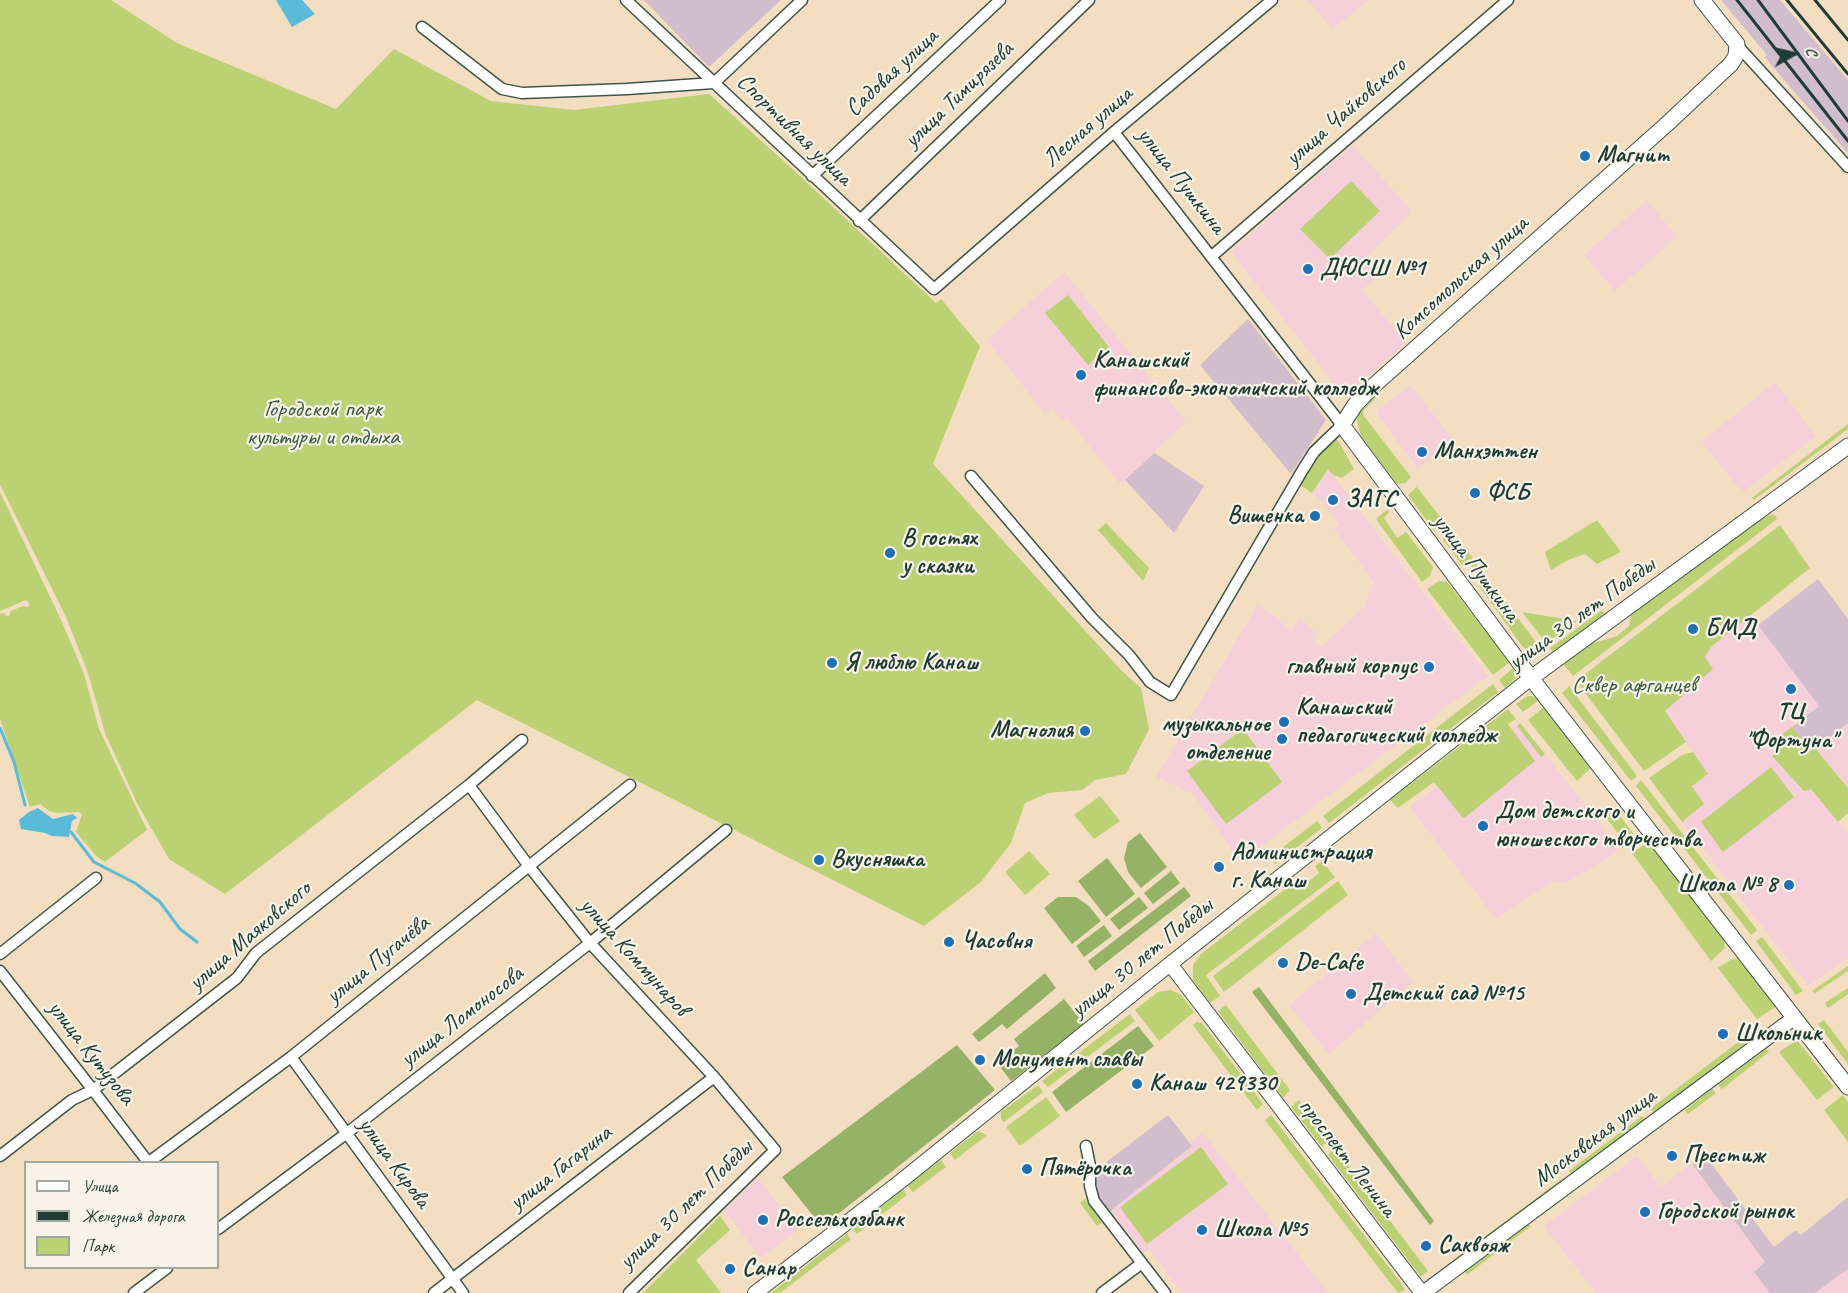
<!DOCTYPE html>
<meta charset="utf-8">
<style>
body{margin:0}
#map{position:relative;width:1848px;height:1293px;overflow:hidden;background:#f3dec2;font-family:Caveat,sans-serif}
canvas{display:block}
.legend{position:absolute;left:24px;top:1161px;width:195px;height:108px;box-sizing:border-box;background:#f7f3e8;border:2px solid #a1aaa0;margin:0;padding:8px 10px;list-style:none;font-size:18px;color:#1f3d34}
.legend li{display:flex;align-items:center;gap:12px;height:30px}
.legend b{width:30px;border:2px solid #a1aaa0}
.north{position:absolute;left:1764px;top:24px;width:60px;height:60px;-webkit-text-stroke:4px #f7f3e8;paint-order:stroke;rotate:82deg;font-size:16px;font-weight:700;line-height:24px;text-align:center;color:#1f3d34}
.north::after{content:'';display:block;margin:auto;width:21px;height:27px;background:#1f3d34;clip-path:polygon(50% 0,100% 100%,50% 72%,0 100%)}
</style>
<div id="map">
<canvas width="1848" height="1293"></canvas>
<ul class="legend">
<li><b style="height:8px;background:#fff"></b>Улица</li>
<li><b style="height:8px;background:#1f3d34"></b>Железная дорога</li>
<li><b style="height:16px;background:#bcd074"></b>Парк</li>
</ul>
<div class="north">С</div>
</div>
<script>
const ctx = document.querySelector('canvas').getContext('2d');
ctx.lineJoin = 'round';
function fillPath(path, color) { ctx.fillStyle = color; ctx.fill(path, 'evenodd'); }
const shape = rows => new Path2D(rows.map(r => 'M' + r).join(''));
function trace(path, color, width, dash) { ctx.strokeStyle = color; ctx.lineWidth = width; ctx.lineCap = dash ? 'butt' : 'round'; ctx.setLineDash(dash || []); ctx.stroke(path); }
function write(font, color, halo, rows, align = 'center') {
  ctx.font = font + ' Caveat,sans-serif'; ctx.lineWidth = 4.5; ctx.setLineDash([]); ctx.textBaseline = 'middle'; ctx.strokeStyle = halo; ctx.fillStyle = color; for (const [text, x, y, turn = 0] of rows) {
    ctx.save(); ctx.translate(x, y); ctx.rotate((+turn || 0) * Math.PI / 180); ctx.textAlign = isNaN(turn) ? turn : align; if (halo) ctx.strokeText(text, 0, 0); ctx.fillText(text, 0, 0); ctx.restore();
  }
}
const built = shape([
 [1308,0,1370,0,1332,29],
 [1352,145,1412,211,1363,261,1377,277,1362,290,1406,343,1344,396,1231,252],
 [1647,200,1677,237,1615,291,1584,255],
 [1064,272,1186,422,1120,484,1068,419,1063,421,1052,408,1045,414,987,340],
 [1775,382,1816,436,1744,491,1736,485,1702,442],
 [1410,385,1453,439,1418,469,1378,415,1378,410],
 [1328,469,1488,676,1240,862,1193,794,1156,777,1258,604,1291,630,1300,617,1318,635,1313,640,1321,647,1364,607,1374,582,1334,529,1339,524,1319,498,1312,493],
 [1751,615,1819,706,1770,743,1776,753,1772,756,1811,789,1848,834,1848,958,1808,986,1682,822,1704,804,1692,786,1708,774,1665,711,1713,669,1705,657,1711,647],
 [1520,723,1619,848,1605,860,1565,883,1554,881,1496,919,1410,807],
 [1848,723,1848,788,1815,748],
 [1376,933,1413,982,1329,1054,1289,1005],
 [1203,1133,1328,1293,1182,1293,1149,1249,1143,1253,1110,1210,1192,1147,1189,1142],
 [1637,1156,1661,1187,1691,1164,1765,1263,1754,1272,1770,1293,1596,1293,1544,1226],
 [758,1178,798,1230,761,1258,724,1210],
 [1848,1269,1848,1293,1815,1293]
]);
const industrial = shape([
 [644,0,781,0,709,67],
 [1721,0,1780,0,1848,80,1848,153,1784,80,1765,57,1767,55],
 [1248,319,1326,420,1291,474,1200,365],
 [1154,453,1204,486,1174,533,1125,480],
 [1818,579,1848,619,1848,723,1811,752,1792,727,1819,706,1758,625],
 [1168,1115,1192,1146,1109,1212,1084,1179],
 [1704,1154,1774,1247,1796,1230,1801,1235,1848,1197,1848,1269,1815,1293,1770,1293,1754,1272,1765,1262,1692,1164]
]);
const green = shape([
 [0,0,111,0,177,43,336,109,394,49,491,101,574,110,709,94,787,164,936,303,941,299,980,346,933,464,1121,670,1141,688,1149,729,1126,774,1095,780,1082,790,1048,793,1025,803,1011,843,981,882,924,926,477,700,225,894,169,859,137,803,105,733,88,673,66,617,0,484],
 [1351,181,1380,211,1330,259,1300,229],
 [1068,295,1109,347,1088,365,1045,313],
 [1373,395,1376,398,1363,411,1364,416,1411,477,1405,483,1397,484,1361,436,1357,421,1359,410],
 [1848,424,1848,429,1754,500,1752,498],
 [1328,438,1338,440,1354,469,1342,478,1333,475,1328,469,1312,493,1300,485],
 [1417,487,1444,522,1434,530,1408,495],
 [0,492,62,622,84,674,99,729,147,830,105,862,96,856,76,832,82,814,78,812,56,813,49,811,40,804,30,807,0,719,0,614,4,613,6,616,9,616,11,611,23,606,28,607,30,604,26,600,0,611],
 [1388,509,1389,512,1384,518,1397,538,1406,532,1433,567,1430,576,1422,582,1376,519],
 [1774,514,1777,519,1573,676,1563,664,1591,644,1617,636,1629,626,1631,615,1762,518],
 [1597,520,1621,552,1597,564,1585,554,1568,560,1551,570,1545,552],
 [1106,523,1149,568,1143,581,1098,530],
 [1780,525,1810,568,1711,647,1705,657,1713,669,1665,711,1686,742,1644,771,1576,681],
 [1450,528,1539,646,1534,650,1528,651,1522,646,1479,586,1481,580,1470,564,1463,566,1443,540,1443,533],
 [1439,581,1447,582,1510,662,1493,675,1427,589],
 [1602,610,1606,616,1555,655,1550,648],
 [1522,612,1577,621,1546,643],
 [1513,668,1516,678,1505,688,1499,680],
 [1493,684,1498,692,1329,823,1323,816],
 [1569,686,1637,776,1631,781,1562,693],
 [1528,696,1532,696,1539,700,1523,712,1516,704],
 [1544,707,1591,768,1577,781,1528,720],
 [1508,709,1516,719,1508,724,1535,761,1468,815,1463,818,1434,782,1398,808,1390,800],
 [1520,723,1545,754,1541,757,1517,726],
 [1792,727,1811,751,1815,748,1848,788,1848,813,1838,822,1811,789,1804,791,1772,756,1776,753,1770,743],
 [1243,729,1282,782,1226,824,1187,771],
 [1693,752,1708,774,1692,786,1704,804,1682,822,1649,778,1682,755],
 [1771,767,1794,797,1723,852,1701,822],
 [1641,780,1757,930,1751,935,1636,786],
 [1100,796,1120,821,1094,839,1074,815],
 [1612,805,1635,836,1626,844,1602,812],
 [1317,821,1322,828,1275,864,1270,857],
 [1645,844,1652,844,1724,939,1725,948,1711,961,1632,853],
 [1029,851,1050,874,1025,895,1005,872],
 [1322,861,1335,877,1206,975,1220,996,1210,1003,1193,980,1193,965,1201,954,1297,880,1303,886,1319,873,1315,866],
 [1338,881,1348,895,1224,992,1213,976],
 [1762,937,1803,991,1796,995,1756,941],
 [1740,958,1777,1006,1757,1019,1718,968,1732,959],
 [1848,966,1848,971,1815,993,1812,991],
 [1848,988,1848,994,1828,1008,1825,1003],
 [1171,990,1181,995,1194,1012,1159,1041,1135,1010,1158,992],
 [1226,1005,1290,1090,1283,1098,1218,1011],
 [1130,1014,1135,1021,1048,1087,1042,1081],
 [1824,1020,1848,1052,1848,1064,1818,1024],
 [1197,1022,1202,1023,1263,1104,1257,1110,1193,1025],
 [1754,1030,1758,1034,1655,1113,1650,1109],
 [1797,1040,1834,1087,1817,1100,1779,1052],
 [1766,1049,1769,1052,1722,1089,1718,1085],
 [1038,1085,1043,1092,1004,1122,1001,1119,1001,1112],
 [1712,1089,1716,1093,1688,1114,1685,1110],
 [1843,1095,1848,1102,1848,1142,1824,1110],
 [1046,1097,1060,1116,1020,1146,1006,1127],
 [1299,1100,1428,1271,1421,1277,1328,1155,1331,1151,1325,1143,1322,1147,1291,1107],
 [1271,1115,1401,1283,1405,1290,1398,1293,1265,1120],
 [1642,1116,1646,1121,1573,1177,1569,1171],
 [978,1131,987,1135,955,1160,950,1153],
 [1201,1147,1228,1184,1147,1244,1120,1207],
 [941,1160,946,1167,913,1192,907,1185],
 [1563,1178,1567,1182,1443,1275,1440,1270],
 [903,1189,907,1195,857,1234,853,1229],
 [1085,1199,1102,1223,1097,1226,1080,1203],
 [720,1216,730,1230,696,1260,721,1293,643,1293],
 [1528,1224,1531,1226,1467,1275,1465,1272],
 [847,1234,851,1239,780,1293,771,1293]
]);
const forest = shape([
 [1140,833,1167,867,1141,888,1128,872,1124,858,1128,842],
 [1107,858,1135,894,1106,917,1078,881],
 [1171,871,1180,883,1153,904,1144,893],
 [1184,887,1191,896,1095,971,1088,961],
 [1058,897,1076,897,1089,906,1101,921,1072,944,1044,908],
 [1139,897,1148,908,1119,930,1110,919],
 [1104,925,1112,936,1084,957,1076,946],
 [1045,973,1056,988,1007,1029,1002,1024,979,1042,972,1034],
 [1259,987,1434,1221,1430,1225,1252,992],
 [1064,999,1084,1024,1011,1081,997,1063,1019,1046,1014,1039],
 [1138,1026,1154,1046,1066,1112,1052,1092],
 [957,1045,995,1090,833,1218,829,1215,819,1223,782,1177]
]);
const water = shape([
 [276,0,302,0,315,14,292,27],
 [38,808,53,819,73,814,77,818,72,821,69,837,52,836,45,833,21,829,19,820,29,812]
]);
const stream = shape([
 [0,728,14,762,25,805],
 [71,832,94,862,135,883,160,902,180,929,197,942]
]);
const minor = shape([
 [626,0,934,289,1114,132,1272,0],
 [422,27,502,89,522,93,627,89,714,83,802,0],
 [1737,45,1848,167],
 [812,176,1000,0],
 [859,221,1089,0],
 [1212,256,1508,0],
 [971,476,1092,618,1129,655,1150,682,1171,695,1302,471,1314,452,1342,425,1114,132],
 [469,785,528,865,590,943,714,1077,775,1150,629,1293],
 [0,954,96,878],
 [0,971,93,1090,148,1162],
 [291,1057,463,1293],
 [1086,1146,1090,1166,1090,1186,1094,1201,1165,1293],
 [0,1156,72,1100,93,1090,237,978,256,953,469,785,522,740],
 [149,1162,291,1057,630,785],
 [218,1229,347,1133,590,943,726,830],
 [134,1293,167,1268],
 [434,1293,714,1077],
 [1102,1293,1142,1263]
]);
const tertiary = shape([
 [1170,964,1422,1293],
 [755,1293,901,1181,1170,964,1531,678,1525,671],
 [1423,1293,1794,1018]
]);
const secondary = shape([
 [1702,0,1737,44,1736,56,1731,64,1667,124,1371,388,1355,405,1342,425,1531,678,1848,1087],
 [1531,678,1848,446]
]);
const rail = shape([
 [1737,0,1848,141],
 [1758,0,1848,121],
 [1787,0,1848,74],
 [1815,0,1848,40]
]);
const markers = [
 [1585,156,6,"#1f6fb2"],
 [1308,269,6,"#1f6fb2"],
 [1081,375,6,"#1f6fb2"],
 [1422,452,6,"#1f6fb2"],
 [1475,493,6,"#1f6fb2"],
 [1333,500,6,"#1f6fb2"],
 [1315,516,6,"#1f6fb2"],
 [890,553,6,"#1f6fb2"],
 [1693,629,6,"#1f6fb2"],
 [832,663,6,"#1f6fb2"],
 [1429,667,6,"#1f6fb2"],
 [1791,689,6,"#1f6fb2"],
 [1284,722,6,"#1f6fb2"],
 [1085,731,6,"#1f6fb2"],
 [1282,739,6,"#1f6fb2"],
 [1483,826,6,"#1f6fb2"],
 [819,860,6,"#1f6fb2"],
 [1219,867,6,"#1f6fb2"],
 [1789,885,6,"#1f6fb2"],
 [949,942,6,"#1f6fb2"],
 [1283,963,6,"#1f6fb2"],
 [1351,994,6,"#1f6fb2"],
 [1723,1034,6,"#1f6fb2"],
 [980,1060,6,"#1f6fb2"],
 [1137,1084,6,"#1f6fb2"],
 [1672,1156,6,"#1f6fb2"],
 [1027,1169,6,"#1f6fb2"],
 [1645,1212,6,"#1f6fb2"],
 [763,1220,6,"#1f6fb2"],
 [1202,1230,6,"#1f6fb2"],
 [1426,1246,6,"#1f6fb2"],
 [730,1269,6,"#1f6fb2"]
];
const streetNames = [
 ["Садовая улица",892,73,-43],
 ["улица Тимирязева",959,95,-44],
 ["улица Чайковского",1346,112,-41],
 ["Лесная улица",1088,127,-41],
 ["Спортивная улица",794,130,44],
 ["улица Пушкина",1181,181,52],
 ["Комсомольская улица",1461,278,-42],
 ["улица Пушкина",1476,568,53],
 ["улица 30 лет Победы",1582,614,-36],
 ["улица Маяковского",250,936,-41],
 ["улица Коммунаров",634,957,48],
 ["улица 30 лет Победы",1142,958,-39],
 ["улица Пугачёва",378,960,-39],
 ["улица Ломоносова",462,1017,-38],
 ["улица Кутузова",91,1053,52],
 ["Московская улица",1595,1138,-37],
 ["проспект Ленина",1347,1158,52],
 ["улица Кирова",394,1163,54],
 ["улица Гагарина",561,1168,-38],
 ["улица 30 лет Победы",686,1205,-44]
];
const poiNames = [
 ["Магнит",1597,156],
 ["ДЮСШ №1",1320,269],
 ["Канашский",1093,361],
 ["финансово-экономичский колледж",1093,389],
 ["Манхэттен",1434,452],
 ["ФСБ",1487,493],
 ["ЗАГС",1345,500],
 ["Вишенка",1303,516,"right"],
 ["В гостях",902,539],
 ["у сказки",902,567],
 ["БМД",1705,629],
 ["Я люблю Канаш",844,663],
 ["главный корпус",1417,667,"right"],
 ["Канашский",1296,708],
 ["педагогический колледж",1296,736],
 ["ТЦ",1791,713,"center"],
 ["\"Фортуна\"",1791,741,"center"],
 ["музыкальное",1270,725,"right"],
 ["отделение",1270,753,"right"],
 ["Магнолия",1073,731,"right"],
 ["Дом детского и",1495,812],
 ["юношеского творчества",1495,840],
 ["Администрация",1231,853],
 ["г. Канаш",1231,881],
 ["Вкусняшка",831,860],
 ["Школа № 8",1777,885,"right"],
 ["Часовня",961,942],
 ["De-Cafe",1295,963],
 ["Детский сад №15",1363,994],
 ["Школьник",1735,1034],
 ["Монумент славы",992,1060],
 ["Канаш 429330",1149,1084],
 ["Престиж",1684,1156],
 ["Пятёрочка",1039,1169],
 ["Городской рынок",1657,1212],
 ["Россельхозбанк",775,1220],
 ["Школа №5",1214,1230],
 ["Саквояж",1438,1246],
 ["Санар",742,1269]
];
const parkNames = [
 ["Городской парк",323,410],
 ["культуры и отдыха",323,438],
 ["Сквер афганцев",1634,686]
];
fillPath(built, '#f5cfda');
fillPath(industrial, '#d1bdcb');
fillPath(green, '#bcd074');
fillPath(forest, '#95b266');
fillPath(water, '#5abbd8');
trace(stream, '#5abbd8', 3);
trace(minor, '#3f5549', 13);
trace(tertiary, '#3f5549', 16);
trace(secondary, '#3f5549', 17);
trace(minor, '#fff', 10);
trace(tertiary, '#fff', 14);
trace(secondary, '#fff', 15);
trace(rail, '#1f3d34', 3);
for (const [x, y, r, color] of markers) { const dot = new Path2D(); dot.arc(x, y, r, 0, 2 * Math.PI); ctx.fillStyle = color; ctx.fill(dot); trace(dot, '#f7f3e8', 2); }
write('24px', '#1f3d34', '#f7f3e8', streetNames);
write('bold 24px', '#1f3d34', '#f7f3e8', poiNames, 'left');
write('24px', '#3e5a41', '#f7f3e8', parkNames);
</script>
